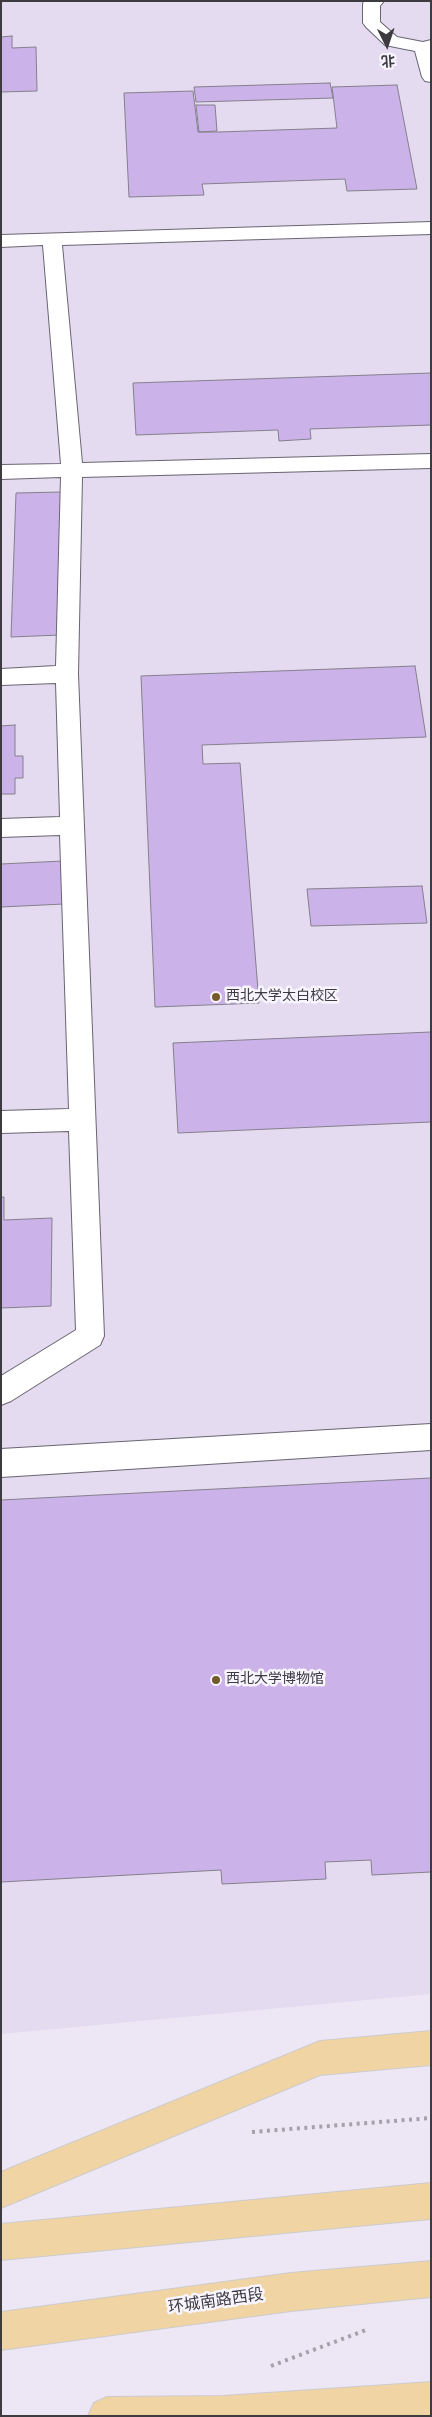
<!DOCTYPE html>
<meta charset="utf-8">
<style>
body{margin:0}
#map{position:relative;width:432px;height:2417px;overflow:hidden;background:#ede7f5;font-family:"Nunito Sans","Noto Sans SC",sans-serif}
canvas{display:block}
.frame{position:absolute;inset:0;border:2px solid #3d3b40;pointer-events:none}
.north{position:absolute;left:362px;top:20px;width:50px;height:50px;-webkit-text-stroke:4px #f9f5fe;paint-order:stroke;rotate:176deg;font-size:14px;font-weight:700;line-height:20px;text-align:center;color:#3d3b40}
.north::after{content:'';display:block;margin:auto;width:18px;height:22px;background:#3d3b40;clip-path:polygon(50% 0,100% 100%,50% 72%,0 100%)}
</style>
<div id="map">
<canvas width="432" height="2417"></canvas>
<div class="frame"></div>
<div class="north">北</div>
</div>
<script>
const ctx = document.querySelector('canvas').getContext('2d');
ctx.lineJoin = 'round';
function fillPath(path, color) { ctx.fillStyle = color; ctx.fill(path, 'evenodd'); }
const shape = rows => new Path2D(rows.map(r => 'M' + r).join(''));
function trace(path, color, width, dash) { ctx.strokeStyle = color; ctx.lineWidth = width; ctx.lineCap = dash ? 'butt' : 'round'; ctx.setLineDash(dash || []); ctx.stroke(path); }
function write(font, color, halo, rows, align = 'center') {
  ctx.font = font + ' "Nunito Sans","Noto Sans SC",sans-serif'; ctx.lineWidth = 5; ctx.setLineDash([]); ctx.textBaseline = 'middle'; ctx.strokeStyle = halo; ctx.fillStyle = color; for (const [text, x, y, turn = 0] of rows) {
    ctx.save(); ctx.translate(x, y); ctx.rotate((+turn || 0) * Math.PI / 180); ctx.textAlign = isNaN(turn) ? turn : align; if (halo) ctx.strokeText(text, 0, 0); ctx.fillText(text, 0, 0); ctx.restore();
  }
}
const built = shape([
 [1,1,431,1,431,1994,1,2034]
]);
const building = shape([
 [12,36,12,48,36,47,37,91,1,92,1,37,12,36],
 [330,83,333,98,196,102,194,87,330,83],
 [397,85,417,189,347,191,345,179,202,184,204,195,129,197,124,93,193,91,198,132,218,132,337,128,332,87,397,85],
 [196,105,215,105,217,131,199,132,196,105],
 [431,373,431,425,310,429,311,439,279,441,278,430,136,435,133,383,431,373],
 [62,492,60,635,11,637,16,493,62,492],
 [415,666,426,737,202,745,203,764,240,763,259,1003,155,1007,141,676,415,666],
 [15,725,15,756,23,756,23,778,15,778,15,794,1,794,1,726,15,725],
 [63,861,64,904,1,907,1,864,63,861],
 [422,886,427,923,311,926,307,889,422,886],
 [431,1032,431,1122,178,1133,173,1043,431,1032],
 [1,1197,4,1197,4,1220,52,1218,51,1306,1,1308,1,1197],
 [431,1478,431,1872,372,1875,371,1860,325,1862,326,1879,222,1884,221,1870,1,1882,1,1500,431,1478]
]);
const path = shape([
 [252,2132,431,2118],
 [271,2366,366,2330]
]);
const street = shape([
 [364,1,384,1,380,6,380,22,397,37,423,42,431,40,431,82,425,81,422,77,415,51,385,45,366,27,363,23,363,4,364,1],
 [431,222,431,234,62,245,82,463,431,454,431,468,82,477,78,674,104,1336,100,1345,11,1401,1,1405,1,1376,76,1330,69,1131,1,1133,1,1111,69,1109,60,835,1,837,1,819,60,817,56,683,1,685,1,669,56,666,61,477,1,479,1,465,61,464,43,245,1,247,1,235,431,222],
 [431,1424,431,1450,1,1477,1,1449,431,1424]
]);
const primary = shape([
 [431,2031,431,2065,320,2075,1,2208,1,2172,320,2041,431,2031],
 [431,2183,431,2219,1,2260,1,2224,431,2183],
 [431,2261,431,2297,291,2311,1,2350,1,2312,291,2273,431,2261],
 [431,2382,431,2416,88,2416,94,2403,107,2397,223,2396,431,2382]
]);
const markers = [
 [216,997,5,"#755a2c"],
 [216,1680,5,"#755a2c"]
];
const poiNames = [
 ["西北大学太白校区",226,997],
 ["西北大学博物馆",226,1680]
];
const nearStreetnames = [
 ["环城南路西段",216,2302,-8]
];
fillPath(built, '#e4dbf0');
fillPath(building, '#cbb3e9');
trace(building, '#85808c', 1);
trace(street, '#6a6471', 2);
trace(primary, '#cdcccd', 2);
trace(path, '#a5a1ab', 4, [3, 4.5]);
fillPath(street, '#fff');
fillPath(primary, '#f0d4a4');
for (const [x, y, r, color] of markers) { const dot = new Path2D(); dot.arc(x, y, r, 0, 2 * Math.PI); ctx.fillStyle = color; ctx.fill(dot); trace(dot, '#f9f5fe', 2); }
write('14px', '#3d3b40', '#f9f5fe', poiNames, 'left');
write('16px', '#3d3b40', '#f9f5fe', nearStreetnames);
</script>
